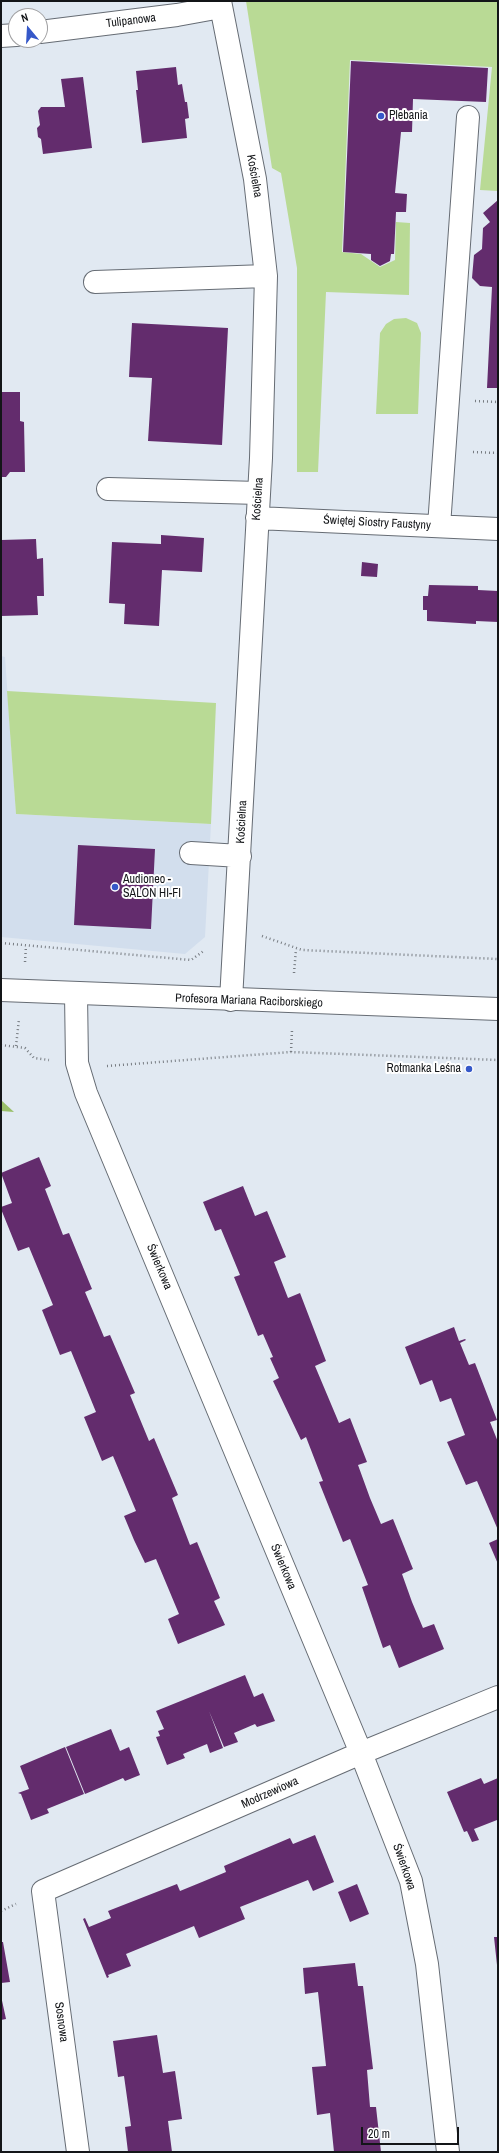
<!DOCTYPE html>
<meta charset="utf-8">
<style>
body{margin:0}
#map{position:relative;width:499px;height:2153px;overflow:hidden;background:#e1e9f2;font-family:"Archivo Narrow",sans-serif}
canvas{display:block}
.frame{position:absolute;inset:0;border:2px solid #131518;pointer-events:none}
.north{position:absolute;left:8px;top:8px;width:40px;height:40px;box-sizing:border-box;background:#fff;border:1px solid #a1a1a3;border-radius:50%;rotate:342deg;font-size:11px;font-weight:700;line-height:16px;text-align:center;color:#131518}
.north::after{content:'';display:block;margin:auto;width:14px;height:18px;background:#3558c9;clip-path:polygon(50% 0,100% 100%,50% 72%,0 100%)}
.scale{position:absolute;left:361px;top:2127px;width:98px;height:18px;box-sizing:border-box;border:2px solid #131518;border-top:0;padding-left:5px;font-size:12px;line-height:14px;white-space:nowrap;color:#131518;-webkit-text-stroke:3px #fff;paint-order:stroke}
</style>
<div id="map">
<canvas width="499" height="2153"></canvas>
<div class="frame"></div>
<div class="north">N</div>
<div class="scale">20 m</div>
</div>
<script>
const ctx = document.querySelector('canvas').getContext('2d');
ctx.lineJoin = 'round';
function fillPath(path, color) { ctx.fillStyle = color; ctx.fill(path, 'evenodd'); }
const shape = rows => new Path2D(rows.map(r => 'M' + r).join(''));
function trace(path, color, width, dash) { ctx.strokeStyle = color; ctx.lineWidth = width; ctx.lineCap = dash ? 'butt' : 'round'; ctx.setLineDash(dash || []); ctx.stroke(path); }
function write(font, color, halo, rows, align = 'center') {
  ctx.font = font + ' "Archivo Narrow",sans-serif'; ctx.lineWidth = 4; ctx.setLineDash([]); ctx.textBaseline = 'middle'; ctx.strokeStyle = halo; ctx.fillStyle = color; for (const [text, x, y, turn = 0] of rows) {
    ctx.save(); ctx.translate(x, y); ctx.rotate((+turn || 0) * Math.PI / 180); ctx.textAlign = isNaN(turn) ? turn : align; if (halo) ctx.strokeText(text, 0, 0); ctx.fillText(text, 0, 0); ctx.restore();
  }
}
const built = shape([
 [1,656,5,657,16,814,211,824,205,937,185,954,1,937]
]);
const green = shape([
 [246,1,498,1,498,191,480,190,492,67,350,60,342,252,361,254,380,267,395,260,396,222,410,223,409,295,326,292,318,472,297,472,297,268,281,173,272,168],
 [406,318,417,323,421,333,418,414,376,414,380,333,386,324,394,319],
 [7,691,216,703,211,824,16,814]
]);
const forest = shape([
 [1,1100,14,1112,1,1111]
]);
const building = shape([
 [351,61,488,68,486,102,413,99,412,132,401,132,395,193,407,194,406,212,396,212,394,254,391,254,390,261,380,266,371,260,371,254,343,252],
 [176,67,178,85,182,84,185,102,187,102,189,118,185,119,187,138,142,143,136,90,138,90,136,71],
 [83,77,92,148,43,154,41,139,38,137,37,128,40,125,38,111,41,107,65,107,61,79],
 [498,200,498,388,487,388,492,287,480,286,472,278,474,255,482,249,483,228,490,222,483,213],
 [132,323,228,328,222,445,148,441,152,378,129,377],
 [1,392,20,392,20,421,24,422,25,472,10,472,6,477,1,477],
 [161,535,204,538,202,572,162,570,159,626,124,624,125,604,109,603,112,542,161,544],
 [36,539,37,559,43,558,44,596,37,596,38,615,1,616,1,540],
 [362,562,378,564,377,577,361,576],
 [429,585,478,586,478,590,498,591,498,622,476,621,476,624,427,621,427,610,423,610,423,596,428,596],
 [78,845,155,849,151,929,74,925],
 [39,1157,51,1186,45,1189,63,1235,69,1233,92,1289,85,1292,104,1337,110,1335,135,1393,130,1395,149,1441,154,1438,178,1495,172,1498,190,1545,197,1542,220,1598,214,1601,225,1625,178,1644,168,1619,179,1614,156,1559,145,1563,134,1540,124,1516,136,1511,113,1456,102,1461,84,1417,96,1412,71,1351,60,1355,42,1310,53,1305,29,1247,18,1251,1,1209,1,1207,12,1203,1,1173],
 [243,1186,255,1216,267,1211,286,1257,274,1262,288,1298,300,1293,326,1361,315,1366,339,1423,350,1418,367,1462,358,1465,370,1498,381,1524,393,1519,413,1569,402,1574,412,1602,423,1628,434,1624,444,1649,399,1668,390,1645,383,1648,362,1587,368,1585,350,1539,343,1542,319,1482,323,1481,306,1437,301,1440,273,1381,279,1378,270,1358,273,1357,263,1334,258,1336,234,1277,240,1275,221,1229,215,1231,203,1202],
 [454,1327,459,1341,465,1339,466,1340,460,1343,469,1365,475,1363,497,1420,490,1422,498,1442,498,1530,477,1481,466,1485,447,1442,465,1435,451,1398,440,1402,432,1380,420,1385,405,1347],
 [498,1539,498,1564,489,1543],
 [245,1675,254,1697,263,1693,275,1721,257,1727,255,1724,234,1733,238,1742,224,1747,209,1711,223,1748,210,1753,207,1744,183,1754,185,1758,167,1765,156,1737,160,1736,158,1731,164,1729,156,1711],
 [111,1729,120,1751,129,1747,140,1775,125,1781,123,1778,85,1794,66,1747],
 [65,1747,84,1794,47,1809,49,1813,31,1820,21,1794,18,1793,29,1789,20,1766],
 [481,1778,484,1784,498,1778,498,1823,497,1820,474,1829,479,1840,472,1842,467,1831,464,1832,447,1792],
 [315,1835,334,1882,313,1891,308,1880,240,1907,245,1919,199,1938,194,1926,126,1954,131,1966,108,1975,109,1977,107,1978,83,1919,85,1918,89,1927,111,1918,108,1911,177,1884,180,1891,202,1882,226,1872,224,1866,290,1838,293,1844],
 [357,1884,369,1914,350,1922,338,1892],
 [494,1937,498,1937,498,1965,497,1965],
 [1,1942,3,1942,10,1982,1,1983],
 [355,1963,358,1986,363,1986,373,2069,367,2070,370,2107,376,2107,381,2152,334,2152,330,2113,317,2115,312,2067,326,2066,318,1992,305,1994,303,1968],
 [1,1996,6,2019,1,2020],
 [157,2035,163,2073,175,2071,182,2119,168,2121,172,2152,128,2152,125,2127,131,2126,124,2076,118,2077,113,2041]
]);
const path = shape([
 [475,401,498,402],
 [473,452,498,453],
 [262,936,302,950,498,959],
 [1,943,191,960,205,950],
 [25,962,26,946],
 [294,973,296,949],
 [1,1045,25,1048,34,1058,49,1060],
 [16,1046,19,1019],
 [291,1052,292,1030],
 [107,1066,291,1052,498,1060],
 [1,1911,16,1904]
]);
const minor = shape([
 [220,1,255,179,266,276,261,458,231,1000],
 [40,32,177,15,221,7],
 [1,36,16,35],
 [95,282,266,276],
 [108,489,259,493],
 [257,518,498,529],
 [439,526,468,117],
 [191,853,240,856],
 [76,994,77,1063,86,1093,361,1753,411,1881,427,1964,448,2152],
 [78,2152,43,1891,361,1753,498,1697]
]);
const major = shape([
 [1,990,498,1009]
]);
const markers = [
 [381,116,4,"#3558c9"],
 [115,887,4,"#3558c9"],
 [469,1069,4,"#3558c9"]
];
const streetNames = [
 ["Tulipanowa",131,21,-7],
 ["Kościelna",254,176,80],
 ["Kościelna",258,499,-86],
 ["Świętej Siostry Faustyny",377,523,3],
 ["Kościelna",242,822,-87],
 ["Profesora Mariana Raciborskiego",249,1001,2],
 ["Świerkowa",159,1267,67],
 ["Świerkowa",283,1567,67],
 ["Modrzewiowa",270,1793,-24],
 ["Świerkowa",404,1867,71],
 ["Sosnowa",61,2022,82]
];
const poiNames = [
 ["Plebania",389,116],
 ["Audioneo -",123,880],
 ["SALON HI-FI",123,894],
 ["Rotmanka Leśna",461,1069,"right"]
];
fillPath(built, '#d2deed');
fillPath(green, '#b9da95');
fillPath(forest, '#99bf6a');
fillPath(building, '#632c6d');
trace(minor, '#666c74', 24);
trace(major, '#666c74', 24);
trace(path, '#777c82', 2.5, [1, 3]);
trace(minor, '#fff', 22);
trace(major, '#fff', 22);
for (const [x, y, r, color] of markers) { const dot = new Path2D(); dot.arc(x, y, r, 0, 2 * Math.PI); ctx.fillStyle = color; ctx.fill(dot); trace(dot, '#fff', 1.5); }
write('12px', '#131518', '#fff', streetNames);
write('12px', '#131518', '#fff', poiNames, 'left');
</script>
